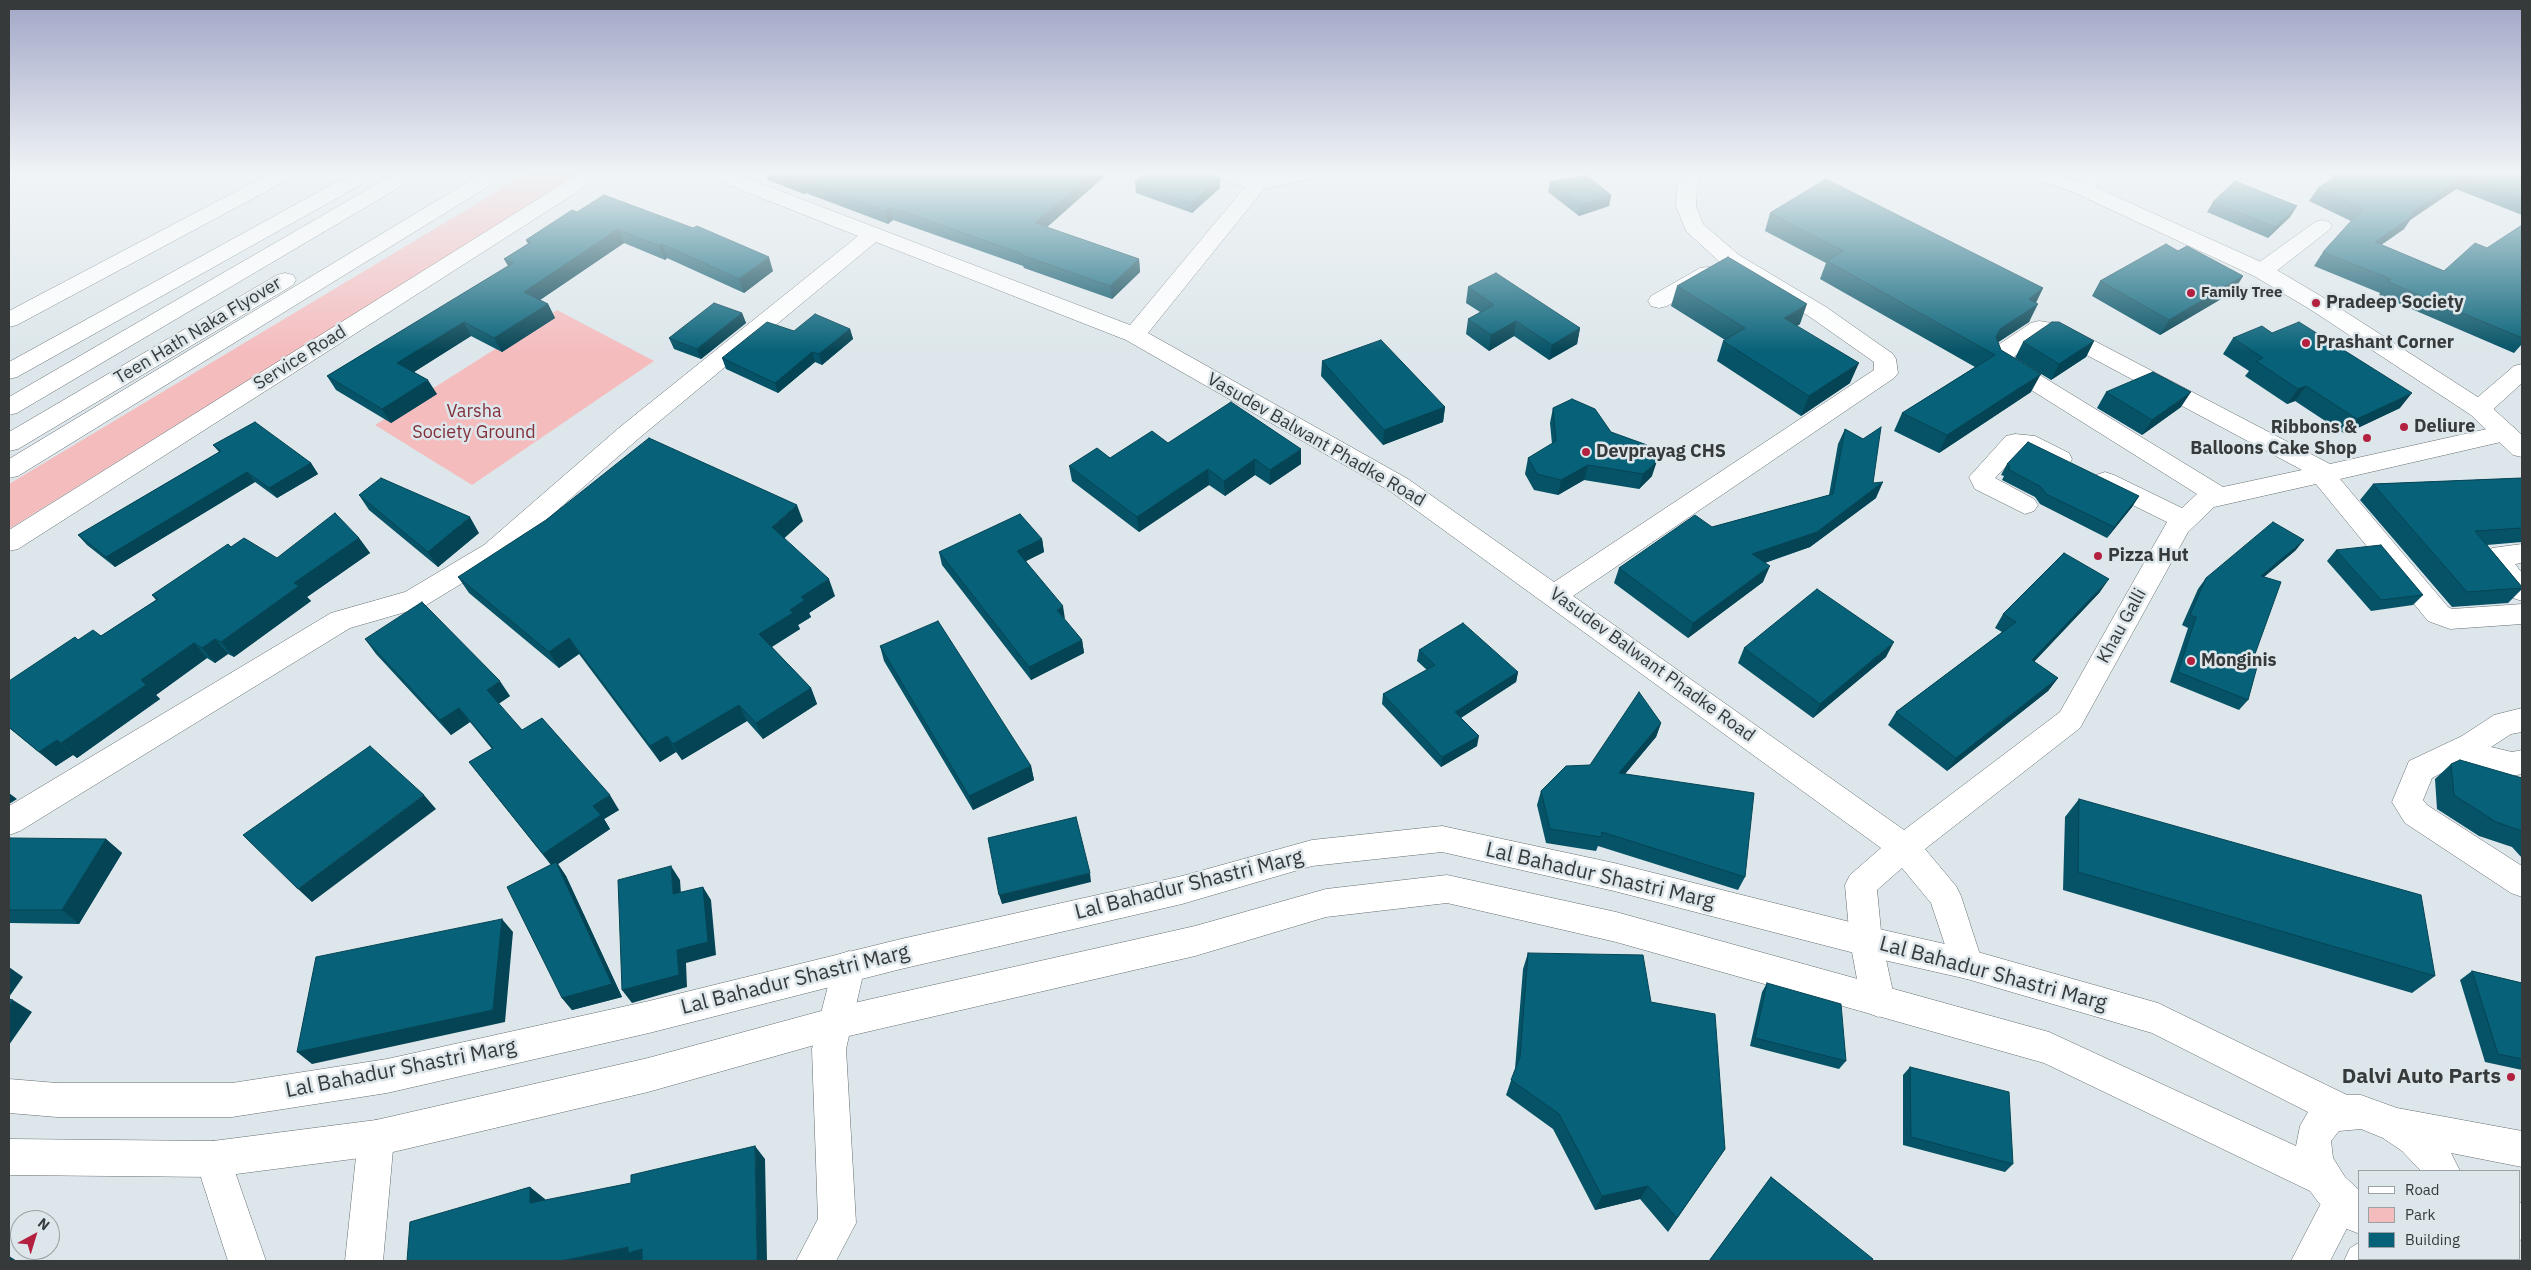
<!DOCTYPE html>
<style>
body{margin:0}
#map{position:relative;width:2531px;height:1270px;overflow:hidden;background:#dde7eb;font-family:"IBM Plex Sans",sans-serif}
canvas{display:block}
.frame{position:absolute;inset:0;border:10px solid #363a3b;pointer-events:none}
.legend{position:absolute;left:2358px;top:1170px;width:162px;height:90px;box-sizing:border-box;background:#dde7eb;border:1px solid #9aa2a5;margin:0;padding:6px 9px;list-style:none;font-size:15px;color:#363a3b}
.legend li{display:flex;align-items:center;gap:10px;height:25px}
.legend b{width:25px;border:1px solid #9aa2a5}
.north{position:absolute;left:10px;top:1210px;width:50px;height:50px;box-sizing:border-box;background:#dde7eb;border:1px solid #9aa2a5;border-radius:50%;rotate:39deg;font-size:14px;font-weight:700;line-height:20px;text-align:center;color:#363a3b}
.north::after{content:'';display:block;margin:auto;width:18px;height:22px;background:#b32040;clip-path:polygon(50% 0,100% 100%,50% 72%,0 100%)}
</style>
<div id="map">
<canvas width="2531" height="1270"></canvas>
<div class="frame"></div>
<ul class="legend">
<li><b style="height:6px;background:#fff"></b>Road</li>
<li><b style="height:14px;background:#f5bcbe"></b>Park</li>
<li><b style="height:14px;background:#076178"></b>Building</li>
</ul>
<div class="north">N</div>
</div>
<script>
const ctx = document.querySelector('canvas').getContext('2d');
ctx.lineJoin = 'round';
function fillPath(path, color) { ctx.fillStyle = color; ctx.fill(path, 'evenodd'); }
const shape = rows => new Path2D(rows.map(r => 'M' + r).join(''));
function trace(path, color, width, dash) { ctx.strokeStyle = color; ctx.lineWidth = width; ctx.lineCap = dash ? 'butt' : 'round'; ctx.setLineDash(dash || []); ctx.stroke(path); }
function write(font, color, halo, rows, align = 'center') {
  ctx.font = font + ' "IBM Plex Sans",sans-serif'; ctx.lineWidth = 5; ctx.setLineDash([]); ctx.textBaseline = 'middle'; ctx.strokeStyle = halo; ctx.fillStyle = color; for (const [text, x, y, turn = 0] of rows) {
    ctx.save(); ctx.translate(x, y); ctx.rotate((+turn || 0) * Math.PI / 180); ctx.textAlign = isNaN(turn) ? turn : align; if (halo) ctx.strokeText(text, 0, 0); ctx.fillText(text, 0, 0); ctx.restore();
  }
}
const green = shape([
 [526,174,580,174,9,529,9,484],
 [557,310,654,361,472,485,375,425]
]);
const minor = shape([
 [708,174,736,174,1130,325,1245,187,1213,178,1210,174,1244,174,1253,176,1255,174,1316,174,1313,178,1264,189,1148,333,1408,479,1554,582,1874,370,1874,362,1810,317,1723,265,1686,231,1676,206,1677,188,1682,174,1702,174,1697,188,1696,206,1703,224,1739,255,1826,307,1893,354,1896,359,1898,373,1894,378,1573,596,1904,830,2060,712,2167,522,2096,487,2093,481,2096,475,2105,472,2114,475,2182,508,2197,494,1993,366,1989,354,1992,349,2031,323,2039,321,2064,325,2330,464,2505,425,2514,427,2517,433,2514,439,2340,479,2448,607,2452,609,2522,604,2522,624,2450,629,2428,621,2316,484,2214,507,2188,532,2080,728,1925,849,1956,886,1961,896,1983,964,1979,975,1967,979,1955,975,1931,903,1902,868,1877,890,1882,941,1895,1001,1890,1012,1878,1017,1866,1012,1861,1001,1850,941,1845,885,1850,875,1881,848,1390,491,1126,340,876,242,638,439,502,559,423,607,350,628,20,831,9,835,9,806,331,613,405,592,484,545,620,427,858,236,711,178,708,174],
 [2043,336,2051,336,2302,470,2223,487,2012,358,2043,336],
 [2028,174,2058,174,2089,185,2092,189,2089,193,2082,195,2031,178,2028,174],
 [2322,220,2329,222,2332,226,2329,230,2270,276,2262,277,2254,276,2251,271,2254,266,2315,222,2322,220],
 [1708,267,1716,268,1719,273,1716,278,1667,306,1659,308,1651,306,1648,301,1651,296,1700,268,1708,267],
 [2522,364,2522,383,2487,415,2479,417,2471,415,2467,409,2471,403,2514,366,2522,364],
 [2015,434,2035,436,2069,453,2072,459,2069,465,2060,467,2021,450,1995,478,2034,499,2038,505,2034,511,2025,514,1975,489,1969,477,2006,436,2015,434],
 [2522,544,2522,563,2515,564,2522,573,2522,601,2513,598,2484,561,2492,548,2522,544],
 [2522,708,2522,732,2511,734,2491,747,2512,752,2522,750,2522,774,2512,776,2495,773,2465,761,2432,778,2423,800,2427,805,2522,866,2522,897,2511,893,2405,823,2392,802,2409,761,2462,736,2494,715,2522,708],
 [849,951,861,955,865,966,846,1049,856,1223,836,1261,796,1261,818,1219,812,1049,833,966,837,955,849,951],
 [376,1120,389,1125,394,1138,383,1261,345,1261,358,1138,363,1125,376,1120],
 [213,1141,226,1146,266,1261,228,1261,195,1159,200,1146,213,1141]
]);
const tertiary = shape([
 [269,174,294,174,291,178,17,325,9,327,9,311,269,174],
 [578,174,602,174,599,178,18,549,9,551,9,530,578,174],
 [2086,174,2107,174,2095,187,2270,266,2324,298,2487,403,2522,435,2522,457,2513,455,2471,415,2308,308,2254,276,2075,193,2072,189,2086,174]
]);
const secondary = shape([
 [2342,1183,2355,1188,2360,1203,2330,1261,2291,1261,2329,1188,2342,1183],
 [2360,1242,2360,1259,2384,1259,2383,1261,2344,1261,2350,1248,2360,1242]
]);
const primary = shape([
 [1442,826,1614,863,1866,926,1967,949,2158,1003,2347,1095,2361,1095,2397,1108,2522,1131,2522,1167,2451,1153,2460,1171,2421,1171,2402,1151,2383,1138,2361,1129,2339,1131,2331,1141,2333,1158,2345,1177,2360,1191,2360,1234,2347,1229,2319,1203,2310,1191,2044,1063,1616,942,1447,903,1326,917,1195,956,836,1039,648,1092,376,1156,213,1177,9,1175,9,1139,213,1141,376,1120,648,1058,836,1007,1195,926,1326,889,1447,875,1616,912,2049,1032,2296,1146,2300,1126,2308,1112,2152,1033,1967,979,1866,956,1614,891,1442,852,1312,866,1182,904,901,969,649,1033,387,1093,232,1117,57,1117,9,1113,9,1079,57,1083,232,1083,387,1059,649,1001,901,939,1182,876,1312,840,1442,826],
 [2522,1202,2522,1239,2520,1240,2520,1203,2522,1202]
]);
const trunk = shape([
 [351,174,376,174,373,178,17,377,9,379,9,362,351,174],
 [394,174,418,174,415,178,17,413,9,415,9,397,394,174],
 [481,174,505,174,502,178,18,476,9,478,9,459,481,174],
 [285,273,293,275,296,280,293,285,18,449,9,451,9,432,277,275,285,273]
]);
const wall = shape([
 [766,174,1107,174,1047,227,1139,259,1140,272,1112,299,1024,268,1023,266,893,220,888,224,806,193,804,194,768,180],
 [1145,174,1215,174,1215,176,1220,188,1192,213,1136,193,1135,182],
 [2325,174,2522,174,2522,215,2456,189,2410,220,2404,229,2381,245,2444,271,2487,248,2522,225,2522,344,2514,353,2379,295,2380,293,2314,266,2323,252,2351,221,2309,201,2318,188,2334,178],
 [1550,182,1611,195,1609,206,1579,216,1548,192],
 [2213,202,2297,206,2290,217,2268,238,2207,212],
 [577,212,773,271,744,293,667,258,665,260,624,243,540,300,548,304,555,318,502,352,471,336,414,372,437,394,391,423,336,390,327,376,508,266,504,259,528,244,526,240],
 [1770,213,2043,288,2036,303,2029,322,1998,342,2001,350,2031,392,1939,453,1894,431,1902,413,1975,367,1820,279,1826,263,1765,231],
 [2178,251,2243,276,2233,292,2160,335,2092,296,2100,281],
 [1677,286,1800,324,1797,326,1850,383,1801,416,1717,361,1723,341,1725,340,1671,306],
 [1468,287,1580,328,1577,344,1549,360,1514,336,1489,351,1466,334,1468,319,1480,312,1466,303],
 [742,313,746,323,701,359,674,349,669,338],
 [850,329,853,339,822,365,815,362,778,393,726,369,722,358,794,331],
 [2272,333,2400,408,2345,434,2295,401,2287,404,2245,376,2249,371,2223,354,2233,338],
 [2094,341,2086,357,2051,380,2015,358,2023,342],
 [1322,361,1445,407,1443,422,1383,445,1321,376],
 [2106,392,2181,407,2142,435,2097,408],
 [1553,408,1611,432,1652,476,1639,489,1584,480,1558,495,1534,490,1525,474,1528,458,1552,444,1550,423],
 [1845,429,1873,483,1876,498,1810,547,1765,563,1763,582,1688,638,1614,583,1619,568,1712,527,1829,495,1838,444],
 [1168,443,1301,464,1270,485,1255,475,1225,496,1209,485,1139,532,1072,481,1069,466,1110,458],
 [213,445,311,463,318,474,277,498,255,482,115,567,87,545,78,535,219,452],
 [2007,464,2139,496,2132,507,2107,538,2040,504,2035,497,2002,480,2004,476,2001,475],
 [2522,478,2522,542,2487,545,2522,587,2522,589,2508,603,2452,607,2360,500,2373,484],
 [359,495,479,533,438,567,369,510],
 [803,521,784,538,835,596,809,613,811,617,798,625,800,629,772,647,811,688,817,704,763,739,747,721,682,760,676,752,660,762,579,654,559,668,469,593,458,577],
 [359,538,370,553,307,597,311,601,234,657,228,654,215,663,207,658,156,695,160,699,77,758,73,755,56,766,9,728,9,681,78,640,101,636,156,600,152,595,231,547,277,558],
 [1042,539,1044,552,1026,561,1065,620,1082,640,1084,653,1031,680,942,565,939,552],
 [2296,550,2264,577,2255,654,2248,700,2239,710,2170,682,2188,628,2182,625,2198,589,2206,578],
 [2336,550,2423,595,2413,605,2371,611,2327,561],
 [2100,592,2034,662,2058,678,2048,691,1947,771,1888,725,1896,712,2002,632,1995,628,2003,614],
 [365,639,510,696,498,704,522,730,619,810,604,819,610,829,558,864,566,876,622,997,572,1010,562,998,551,865,469,762,492,749,470,722,451,735,376,654],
 [880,646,1031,766,1034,780,973,810,884,661],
 [1744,648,1886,657,1813,718,1738,663],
 [1419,650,1518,672,1516,682,1461,718,1477,746,1441,767,1382,704,1383,694,1427,670,1417,661],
 [1661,723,1656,737,1625,774,1745,877,1738,890,1598,846,1596,851,1546,843,1537,805,1541,791,1590,765],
 [2451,764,2522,778,2522,858,2512,847,2479,836,2437,809,2435,779],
 [2079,799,2435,976,2412,993,2063,890,2065,817],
 [106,839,122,853,79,924,9,923,9,840],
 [1528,953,1651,1002,1725,1149,1668,1232,1640,1199,1595,1210,1553,1129,1506,1095,1515,1069,1523,969],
 [2472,971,2522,983,2522,1070,2485,1062,2460,980],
 [1767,983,1846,1061,1839,1069,1750,1046,1762,992],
 [1910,1067,2013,1164,2005,1172,1903,1145,1903,1075],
 [1771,1177,1872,1261,1709,1261]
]);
const shadedWall = shape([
 [1091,174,1107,174,1037,236,1035,223],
 [1212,174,1215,174,1215,181,1220,178,1220,188,1192,213,1191,203],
 [2465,176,2456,189,2410,220,2404,229,2365,256,2375,242,2410,214],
 [803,180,806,193,804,194,801,181],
 [1611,195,1609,206,1579,216,1581,205],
 [2297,206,2290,217,2268,238,2275,227],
 [890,207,893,220,888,224,885,211],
 [618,229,624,243,531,306,524,292],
 [662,244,667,258,665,260,659,246],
 [769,257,773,271,744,293,739,279],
 [1139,259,1140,272,1112,299,1110,286],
 [2243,276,2233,292,2160,335,2169,320],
 [2043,288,2034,306,2038,304,2029,322,1991,347,1987,355,2000,329,2029,299],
 [548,304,555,318,502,352,494,338],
 [1807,304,1800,324,1777,338,1784,318],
 [742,313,746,323,701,359,697,349],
 [1516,321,1514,336,1489,351,1491,335],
 [464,322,471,336,406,377,397,363],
 [1580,328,1577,344,1549,360,1552,345],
 [850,329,853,339,822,365,819,354],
 [2094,341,2086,357,2051,380,2059,364],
 [812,352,815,362,778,393,775,383],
 [1859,363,1850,383,1801,416,1809,396],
 [2041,374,2031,392,1939,453,1947,435],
 [428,380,437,394,391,423,382,409],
 [2306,386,2295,401,2287,404,2298,389],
 [2191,392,2181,407,2142,435,2152,420],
 [2412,393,2400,408,2345,434,2357,419],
 [1445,407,1443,422,1383,445,1384,430],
 [1301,449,1301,464,1270,485,1270,470],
 [1255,459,1255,475,1225,496,1224,481],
 [1657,461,1652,476,1639,489,1643,474],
 [311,463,318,474,277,498,269,488],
 [1588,465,1584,480,1558,495,1561,480],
 [1208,469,1209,485,1139,532,1137,517],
 [247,472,255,482,115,567,106,557],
 [1883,482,1876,498,1810,547,1746,569,1752,554],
 [2139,496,2132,507,2107,538,2114,527],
 [797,505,803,521,778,544,772,527],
 [470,517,479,533,438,567,428,552],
 [359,538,370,553,307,597,311,601,234,657,221,642,294,583],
 [1042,539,1044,552,1020,564,1017,551],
 [2304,540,2296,550,2253,586,2261,576],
 [1770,566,1763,582,1688,638,1693,623],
 [829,579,835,596,809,613,811,617,798,625,800,629,766,650,759,634,790,610,801,597],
 [2109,579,2100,592,2023,673,2032,660],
 [1063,606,1065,619,1057,610],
 [569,638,579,654,559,668,549,652],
 [215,639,228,654,215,663,202,648],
 [1082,640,1084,653,1031,680,1029,667],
 [1894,642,1886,657,1813,718,1820,704],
 [194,643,207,658,156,695,160,699,77,758,61,743,141,680],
 [1518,672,1516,682,1454,722,1455,712],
 [2058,678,2048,691,1947,771,1956,758],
 [500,681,510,696,497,705,487,690],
 [811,688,817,704,763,739,756,723],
 [739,705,747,721,682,760,673,744],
 [459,708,470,722,451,735,440,720],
 [1661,723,1656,737,1614,787,1619,773],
 [667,736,676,752,660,762,650,746],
 [1479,736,1477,746,1441,767,1442,757],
 [57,740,73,755,56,766,39,752],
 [1031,766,1034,780,973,810,969,796],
 [9,793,17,799,9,804],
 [424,795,436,809,312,902,298,889],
 [610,795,619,810,604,819,610,829,558,864,566,876,622,997,572,1010,562,998,553,867,543,854,593,806],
 [106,839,122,853,79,924,62,910],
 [671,866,680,880,682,908,673,894],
 [1090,873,1091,882,1002,904,999,895],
 [703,887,711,900,716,955,686,963,687,987,632,1003,622,990,677,950],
 [502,919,513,932,505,1022,312,1064,297,1052],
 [9,967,23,977,9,997],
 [13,1000,32,1012,9,1045,9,1005],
 [755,1146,765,1159,767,1261,757,1261],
 [1648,1186,1640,1199,1595,1210,1602,1196],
 [530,1187,545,1199,545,1215,530,1203],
 [628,1247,642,1249,651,1261,637,1261,636,1260,627,1261,560,1261],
 [9,1256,17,1261,10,1261,9,1260]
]);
const building = shape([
 [782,174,1091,174,1035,223,1139,259,1110,286,1022,255,1023,254,890,207,885,211,803,180,801,181,782,174],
 [1145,174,1212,174,1211,175,1220,178,1191,203,1135,182,1145,174],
 [2340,174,2522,174,2522,198,2465,176,2410,214,2414,215,2375,242,2444,271,2475,243,2487,248,2522,225,2522,338,2388,282,2391,279,2323,252,2362,209,2318,188,2340,174],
 [1586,175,1611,195,1581,205,1550,182,1586,175],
 [1826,179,2043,288,2029,299,2038,304,2000,329,1996,337,2001,350,2041,374,1947,435,1902,413,1995,355,1827,261,1843,251,1770,213,1826,179],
 [2235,181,2297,206,2275,227,2213,202,2235,181],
 [604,195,693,228,697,226,769,257,739,279,662,244,659,246,618,229,524,292,548,304,494,338,464,322,397,363,428,380,382,409,327,376,513,263,504,259,531,242,526,240,572,210,577,212,604,195],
 [2166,244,2178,251,2187,246,2243,276,2169,320,2100,281,2166,244],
 [1728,257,1807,304,1784,318,1859,363,1809,396,1723,341,1745,328,1677,286,1728,257],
 [1496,273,1580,328,1552,345,1516,321,1491,335,1468,319,1494,305,1468,287,1496,273],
 [714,303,742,313,697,349,669,338,714,303],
 [815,314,850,329,819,354,812,352,775,383,722,358,767,322,794,331,815,314],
 [2052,322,2059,322,2094,341,2059,364,2023,342,2052,322],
 [2299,322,2412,393,2357,419,2306,386,2298,389,2256,361,2263,358,2233,338,2262,326,2272,333,2299,322],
 [1381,340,1445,407,1384,430,1322,361,1381,340],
 [2153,372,2191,392,2152,420,2106,392,2153,372],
 [1572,399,1595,409,1611,432,1647,445,1657,461,1643,474,1588,465,1561,480,1537,474,1528,458,1556,441,1553,408,1572,399],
 [1231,402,1301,449,1270,470,1255,459,1224,481,1208,469,1137,517,1069,466,1097,448,1110,458,1152,431,1168,443,1231,402],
 [255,422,311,463,269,488,247,472,106,557,78,535,221,451,213,445,255,422],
 [1881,427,1873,483,1883,482,1817,532,1752,554,1770,566,1693,623,1619,568,1695,515,1712,527,1833,494,1845,429,1863,439,1881,427],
 [649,438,797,505,772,527,829,579,801,597,805,600,790,610,793,613,759,634,811,688,756,723,739,705,673,744,667,736,650,746,569,638,549,652,458,577,546,520,649,438],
 [2028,442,2139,496,2114,527,2046,494,2041,487,2008,469,2010,466,2007,464,2028,442],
 [381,478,470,517,428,552,359,495,381,478],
 [2522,478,2522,528,2475,531,2522,587,2522,588,2467,592,2373,484,2522,478],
 [335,513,359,538,294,583,299,586,221,642,215,639,202,648,194,643,141,680,146,685,61,743,57,740,39,752,9,727,9,681,75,637,78,640,93,630,101,636,158,599,152,595,228,544,231,547,244,538,277,558,335,513],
 [1020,514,1042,539,1017,551,1063,606,1057,610,1082,640,1029,667,939,552,1020,514],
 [2273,522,2304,540,2261,576,2281,582,2255,654,2260,656,2248,700,2178,672,2196,617,2190,615,2206,578,2273,522],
 [2381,545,2423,595,2381,600,2336,550,2381,545],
 [2064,553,2109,579,2032,660,2058,678,1956,758,1896,712,2016,622,2003,614,2064,553],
 [1817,589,1894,642,1820,704,1744,648,1817,589],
 [422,602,500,681,487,690,522,730,542,718,610,795,593,806,601,815,543,854,469,762,493,748,459,708,440,720,365,639,422,602],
 [938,621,1031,766,969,796,880,646,938,621],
 [1463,623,1518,672,1455,712,1479,736,1442,757,1383,694,1435,665,1419,650,1463,623],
 [1639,692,1661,723,1619,773,1754,793,1745,877,1602,832,1601,837,1550,829,1541,791,1566,766,1590,765,1639,692],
 [370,746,424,795,298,889,243,835,370,746],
 [2460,760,2522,778,2522,831,2496,822,2454,795,2451,764,2460,760],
 [2079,799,2421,895,2435,976,2078,872,2079,799],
 [1076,817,1090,873,999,895,988,838,1076,817],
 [10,838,106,839,62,910,9,910,9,840,10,838],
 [556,862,612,984,562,998,507,887,556,862],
 [671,866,673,894,703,887,708,942,677,950,679,975,622,990,618,880,671,866],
 [502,919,493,1010,297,1052,316,957,502,919],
 [1528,953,1643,955,1651,1002,1715,1014,1725,1149,1677,1218,1648,1186,1602,1196,1559,1114,1511,1080,1520,1057,1528,953],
 [2472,971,2522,983,2522,1059,2498,1054,2472,971],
 [1767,983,1841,1004,1846,1061,1755,1038,1767,983],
 [9,999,13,1000,9,1005,9,999],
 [1910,1067,2009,1092,2013,1164,1911,1137,1910,1067],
 [755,1146,757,1261,642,1261,642,1249,628,1253,628,1247,560,1261,407,1261,410,1222,530,1187,530,1203,631,1183,631,1175,755,1146],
 [1771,1177,1873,1259,1872,1261,1709,1261,1771,1177]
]);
const markers = [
 [2191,293,5,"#b32040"],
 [2316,303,5,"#b32040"],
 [2306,343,5,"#b32040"],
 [2404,427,5,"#b32040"],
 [2367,438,5,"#b32040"],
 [1586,452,5,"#b32040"],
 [2098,556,5,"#b32040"],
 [2191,661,5,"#b32040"],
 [2511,1077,5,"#b32040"]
];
const farPoinames = [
 ["Family Tree",2201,293]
];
const poiNames = [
 ["Pradeep Society",2326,303],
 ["Prashant Corner",2316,343],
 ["Deliure",2414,427],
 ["Ribbons &",2357,428,"right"],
 ["Balloons Cake Shop",2357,449,"right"],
 ["Devprayag CHS",1596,452],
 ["Pizza Hut",2108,556],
 ["Monginis",2201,661]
];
const streetNames = [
 ["Teen Hath Naka Flyover",198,331,-31],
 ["Service Road",300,358,-32],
 ["Vasudev Balwant Phadke Road",1316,440,30],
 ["Khau Galli",2122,626,-61],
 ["Vasudev Balwant Phadke Road",1652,665,36]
];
const parkNames = [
 ["Varsha",474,412],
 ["Society Ground",474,433]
];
const nearStreetnames = [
 ["Lal Bahadur Shastri Marg",1600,876,13],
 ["Lal Bahadur Shastri Marg",1189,885,-14],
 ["Lal Bahadur Shastri Marg",1993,974,15],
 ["Lal Bahadur Shastri Marg",795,980,-14],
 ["Lal Bahadur Shastri Marg",401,1069,-11]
];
const nearPoinames = [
 ["Dalvi Auto Parts",2501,1077]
];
fillPath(green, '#f5bcbe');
trace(minor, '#666e71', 1);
trace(tertiary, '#666e71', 1);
trace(secondary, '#666e71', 1);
trace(primary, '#666e71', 1);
trace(trunk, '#666e71', 1);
fillPath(minor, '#fff');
fillPath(tertiary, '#fff');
fillPath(secondary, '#fff');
fillPath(primary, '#fff');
fillPath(trunk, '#fff');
fillPath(wall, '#065367');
fillPath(shadedWall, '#054454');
fillPath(building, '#076178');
trace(building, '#054454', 1);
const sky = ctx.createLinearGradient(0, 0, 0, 352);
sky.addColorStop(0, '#a1a6c7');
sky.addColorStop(0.49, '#f0f4f6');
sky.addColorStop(1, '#f0f4f600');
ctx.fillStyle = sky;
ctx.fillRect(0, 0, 2531, 352);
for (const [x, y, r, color] of markers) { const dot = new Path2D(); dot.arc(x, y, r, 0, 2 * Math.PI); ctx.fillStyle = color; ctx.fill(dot); trace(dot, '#dde7eb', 2); }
write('bold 15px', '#363a3b', '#dde7eb', farPoinames, 'left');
write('bold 18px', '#363a3b', '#dde7eb', poiNames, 'left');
write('18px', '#363a3b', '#dde7eb', streetNames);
write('18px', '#82313b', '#dde7eb', parkNames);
write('21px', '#363a3b', '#dde7eb', nearStreetnames);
write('bold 21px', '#363a3b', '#dde7eb', nearPoinames, 'right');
</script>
